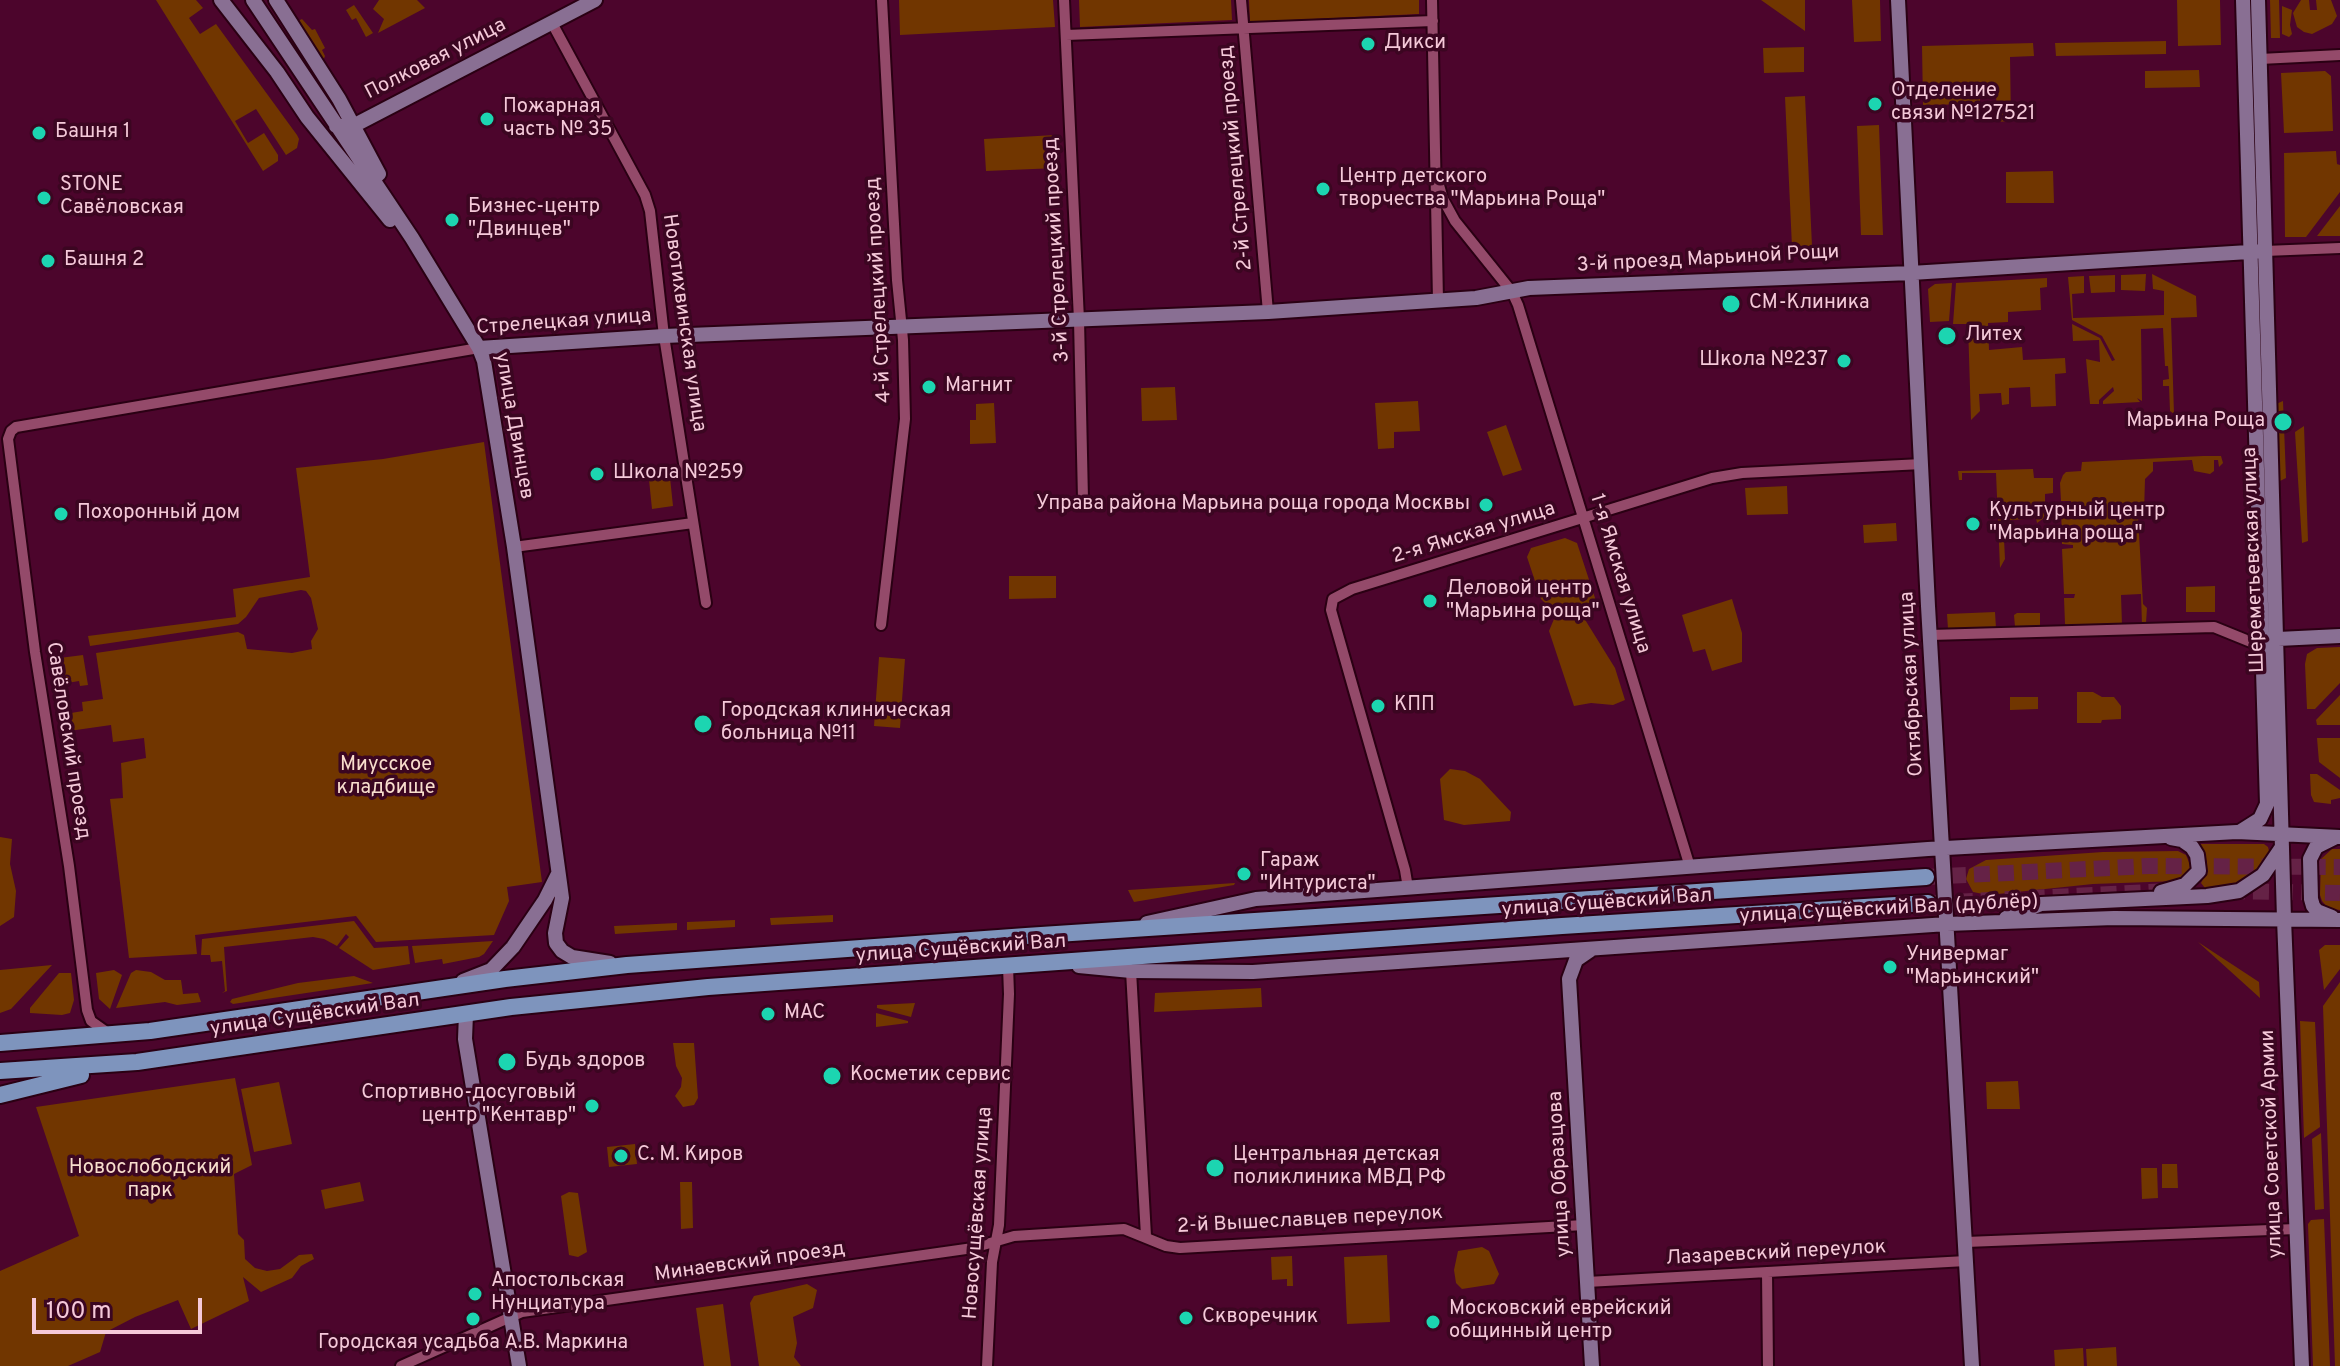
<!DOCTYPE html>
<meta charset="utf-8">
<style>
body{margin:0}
#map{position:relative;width:2340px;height:1366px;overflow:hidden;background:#4c052c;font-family:Overpass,sans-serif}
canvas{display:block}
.scale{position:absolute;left:32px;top:1298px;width:170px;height:36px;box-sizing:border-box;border:4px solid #f5c9d9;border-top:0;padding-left:10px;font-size:24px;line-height:28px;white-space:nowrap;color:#f5c9d9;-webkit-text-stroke:6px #3b0621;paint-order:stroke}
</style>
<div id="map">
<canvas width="2340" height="1366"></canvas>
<div class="scale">100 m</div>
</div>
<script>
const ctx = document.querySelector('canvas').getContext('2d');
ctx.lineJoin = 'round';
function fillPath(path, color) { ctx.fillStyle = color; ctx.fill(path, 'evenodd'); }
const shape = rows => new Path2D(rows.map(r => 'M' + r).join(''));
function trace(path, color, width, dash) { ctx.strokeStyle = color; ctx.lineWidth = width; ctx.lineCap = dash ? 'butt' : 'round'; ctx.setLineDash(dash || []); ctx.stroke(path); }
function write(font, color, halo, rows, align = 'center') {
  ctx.font = font + ' Overpass,sans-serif'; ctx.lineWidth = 7; ctx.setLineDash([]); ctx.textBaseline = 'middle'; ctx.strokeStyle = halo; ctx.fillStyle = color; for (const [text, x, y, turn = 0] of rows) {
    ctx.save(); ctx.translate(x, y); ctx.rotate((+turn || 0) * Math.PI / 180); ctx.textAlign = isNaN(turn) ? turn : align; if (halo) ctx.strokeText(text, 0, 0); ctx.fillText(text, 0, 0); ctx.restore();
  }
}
const green = shape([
 [156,0,196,0,203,8,189,18,200,34,216,24,297,135,299,139,297,148,286,155,256,109,235,121,248,143,264,133,278,155,278,161,263,171],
 [379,0,417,0,425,8,378,33,384,19,373,9],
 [899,0,1053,0,1055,27,900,35],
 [1079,0,1231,0,1232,20,1080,27],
 [1249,0,1419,0,1419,14,1250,22],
 [1761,0,1805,0,1805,31],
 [1852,0,1880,0,1881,41,1854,42],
 [2177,0,2220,0,2221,45,2178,46],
 [2270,0,2279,0,2280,38,2271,38],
 [2301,0,2309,0,2310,10,2317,10,2316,0,2331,0,2337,16,2332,24,2312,34,2304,32,2297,27,2293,13],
 [354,5,373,33,366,37,356,18,352,20,346,10],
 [2282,6,2292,10,2290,25,2292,34,2289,37,2282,34],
 [302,19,312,30,315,29,325,48,322,50,325,56,323,61,298,21],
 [2166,41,2166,54,2056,56,2055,43],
 [2033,43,2034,56,2010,57,2011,121,1997,122,1996,93,1980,93,1980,104,1923,105,1922,46],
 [1804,47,1804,72,1764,73,1763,48],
 [2199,70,2200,87,2145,88,2145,71],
 [2325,71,2331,76,2333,131,2284,133,2281,73],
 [1805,96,1812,246,1792,247,1785,97],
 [1879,125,1883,235,1861,235,1857,126],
 [1055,135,1057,168,986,171,984,139],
 [2336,151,2337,164,2340,165,2340,192,2306,237,2285,237,2284,153],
 [2053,171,2054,203,2006,203,2006,172],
 [2340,206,2340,236,2317,236],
 [2146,274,2145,291,2121,290,2121,275],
 [2152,274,2196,296,2197,317,2171,318,2174,414,2170,411,2169,386,2163,386,2163,380,2169,379,2168,366,2165,366,2163,328,2141,329,2142,401,2137,398,2140,402,2103,404,2103,401,2114,391,2113,387,2099,400,2099,404,2090,404,2086,359,2100,362,2099,340,2073,341,2072,324,2100,338,2112,361,2115,360,2102,336,2072,320,2068,277,2084,276,2084,293,2072,294,2073,318,2164,315,2164,291,2153,289],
 [2115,275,2115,292,2091,293,2089,276],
 [2047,278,2047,287,2040,288,2041,310,2008,312,2008,322,1988,323,1989,350,2022,347,2023,360,2065,358,2066,373,2055,374,2056,406,2031,407,2030,387,2009,388,2009,404,2002,405,2001,393,1979,394,1980,411,1971,420,1968,324,1953,324,1956,283],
 [1952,283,1949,321,1930,322,1928,289,1935,284],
 [1175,387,1177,420,1142,421,1141,388],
 [1418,401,1420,431,1394,432,1394,448,1378,449,1375,403],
 [2283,401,2286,478,2278,482,2276,404],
 [994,403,996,443,970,444,970,420,976,420,976,404],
 [1506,425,1522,470,1503,476,1487,432],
 [2304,426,2308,541,2302,543,2295,432],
 [484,442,542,882,507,887,509,901,494,935,376,942,356,916,195,935,197,954,129,958,110,799,123,798,121,763,146,758,144,738,113,742,111,725,62,732,59,715,83,711,82,702,103,699,96,653,238,632,244,635,247,649,292,653,312,649,311,641,318,629,311,598,306,591,301,590,259,598,246,617,238,624,90,646,88,636,236,617,233,589,310,577,296,468,383,459],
 [2203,456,2221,456,2223,463,2219,467,2218,460,2214,460,2214,471,2210,474,2194,471,2192,460,2153,462,2153,471,2145,479,2144,513,2138,516,2143,604,2147,608,2146,623,2142,625,2141,594,2121,595,2122,625,2069,627,2065,624,2064,598,2074,598,2075,594,2064,594,2062,549,2073,548,2073,545,2062,544,2061,505,2072,504,2071,501,2061,501,2060,483,2063,475,2066,472,2081,471,2082,462],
 [669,468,673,506,652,509,648,470],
 [2033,469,2034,478,2053,478,2053,493,2045,494,2045,506,2054,507,2045,508,2045,515,2054,515,2054,522,2051,518,2044,518,2037,523,2036,518,2002,521,1999,524,1999,537,2008,538,2004,539,2005,559,2000,568,1996,473,1962,473,1962,480,1959,480,1958,471],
 [1787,486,1788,514,1747,515,1745,488],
 [1896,523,1897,541,1864,543,1863,525],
 [1565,538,1577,543,1597,604,1584,618,1615,668,1625,700,1613,705,1591,703,1574,706,1549,631,1554,619,1550,608,1541,599,1527,557,1531,548],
 [1009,576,1056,576,1056,598,1009,599],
 [2215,586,2215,612,2186,612,2186,587],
 [1732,599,1742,633,1742,662,1712,671,1705,649,1693,652,1682,615],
 [1995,612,1996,628,1948,629,1947,614],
 [2017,613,2040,613,2040,627,2015,627,2014,615],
 [2340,647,2340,683,2315,709,2307,709,2305,664,2307,654,2317,648],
 [83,655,88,685,80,686,79,681,55,685,52,659],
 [879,657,905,659,900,728,874,726],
 [2077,692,2093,692,2102,697,2114,697,2121,706,2121,719,2102,720,2101,723,2077,723],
 [2340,695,2340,725,2317,725,2316,720],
 [2010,697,2038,697,2038,709,2010,710],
 [2317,738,2340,738,2340,778,2319,762],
 [1450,769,1465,771,1480,779,1511,812,1510,821,1464,825,1444,820,1440,779],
 [2310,774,2317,774,2340,790,2340,798,2331,800,2331,804,2314,802,2311,795],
 [0,837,12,839,10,864,16,891,14,917,0,926],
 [2200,844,2264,844,2268,847,2270,855,2264,864,2241,881,2224,887,2205,888,2201,883,2207,871,2207,862],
 [2332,849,2340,849,2340,910,2328,908,2322,901,2320,895,2321,859],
 [2178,851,2186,855,2191,867,2186,877,2178,881,2093,884,1988,895,1973,892,1966,879,1969,869,1986,860,2103,852],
 [1235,883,1234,885,1134,902,1128,890],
 [833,915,833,922,771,925,770,918],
 [735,920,735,927,687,930,687,922],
 [354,921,374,948,408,946,410,964,373,970,339,948,349,937,346,934,337,946,324,939,313,937,224,947,227,991,222,993,225,991,222,961,211,962,210,955,201,955,202,939],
 [677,923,677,930,615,934,614,926],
 [493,941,484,954,479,957,443,964,442,959,415,963,412,946],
 [2198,942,2259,982,2260,998],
 [2325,945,2340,945,2340,969,2324,990,2319,950],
 [52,965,11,1009,0,1013,0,970],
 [114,970,122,975,110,1009,99,999,96,973],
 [136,970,151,972,165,980,181,980,183,994,198,993,201,1002,177,1005,165,1002,116,1008,131,973],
 [59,973,71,973,74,1000,70,1013,62,1015,30,1013,30,1008],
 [354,976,373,983,233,1004,230,1002,232,999,298,983],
 [2340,982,2340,1366,2335,1366,2323,1006],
 [1261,988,1262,1007,1154,1012,1155,993],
 [915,1003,911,1017,877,1008,877,1005],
 [876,1013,908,1021,908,1023,876,1027],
 [2300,1021,2315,1022,2320,1127,2304,1138],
 [673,1043,694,1043,698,1098,694,1105,683,1107,675,1096,681,1087,682,1078,676,1066],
 [235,1078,252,1165,234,1174,238,1234,244,1240,245,1259,255,1268,267,1271,280,1269,299,1255,312,1254,314,1259,301,1266,292,1278,261,1292,243,1277,249,1301,191,1329,178,1300,135,1317,106,1332,100,1352,68,1366,0,1366,0,1271,79,1236,36,1107],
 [2018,1081,2020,1109,1987,1109,1986,1082],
 [279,1082,292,1144,254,1152,241,1089],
 [2321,1133,2324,1209,2315,1210,2312,1139],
 [635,1144,637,1164,609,1167,607,1147],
 [2162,1164,2177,1164,2178,1188,2162,1188],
 [2141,1168,2157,1168,2158,1198,2142,1199],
 [360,1182,364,1201,325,1209,321,1190],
 [680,1182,692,1182,693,1228,681,1229],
 [569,1192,578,1193,587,1252,578,1257,569,1255,561,1196],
 [2324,1219,2330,1366,2313,1366,2308,1224,2311,1220],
 [1482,1247,1489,1251,1499,1274,1494,1284,1462,1289,1456,1283,1454,1270,1458,1251],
 [1387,1255,1390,1322,1347,1324,1344,1257],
 [1292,1256,1293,1286,1287,1286,1287,1279,1272,1280,1271,1257],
 [807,1284,817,1290,813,1308,793,1317,797,1343,794,1357,801,1366,759,1366,750,1303,754,1296],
 [723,1304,731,1366,704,1366,696,1308],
 [2116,1347,2117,1366,2087,1366,2086,1349],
 [2083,1348,2084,1366,2055,1366,2054,1350]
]);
const primaryTunnel = shape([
 [1926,877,2148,866,2340,867],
 [2229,891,2340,893],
 [1933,903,2170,891]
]);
const street = shape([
 [1064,0,1079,320,1083,499],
 [1241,0,1268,312],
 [1432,0,1438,300],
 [552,23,645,195,650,211,664,336,706,603],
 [1066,35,1433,21],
 [2260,59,2340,55],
 [1437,178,1443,199,1455,221,1512,292,1518,305,1690,867],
 [2265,251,2340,248],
 [514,547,693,523],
 [881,625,905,419,903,340,897,280,882,0],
 [1930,635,2214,627,2251,642,2262,642],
 [1408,888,1405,870,1331,610,1333,599,1352,589,1712,478,1742,473,1922,464],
 [1131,971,1146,1236],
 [108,1033,91,1021,87,1010,69,866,35,652,8,439,11,431,16,427,479,348],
 [1966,1242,2296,1229],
 [1767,1272,1768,1366],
 [1587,1282,1966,1261],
 [401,1366,522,1312,973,1248,1014,1236,1124,1229,1166,1246,1180,1248,1584,1225],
 [987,1366,992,1262,999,1225,1009,994,1008,966]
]);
const secondary = shape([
 [221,0,277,72,307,117,390,220],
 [253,0,412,238,479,348,484,361,514,547,560,883,562,898,555,933,556,943,562,951,572,957,610,963],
 [276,0,339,99,379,174],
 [1898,0,1928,606,1972,1366],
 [2258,0,2284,919,2302,1366],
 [336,126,353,126,595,0],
 [479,348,664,336,1268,312,1476,298,1529,288,1911,273,2265,251],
 [2278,639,2340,636],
 [2241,831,2260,819,2267,804,2243,0],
 [2161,892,2185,885,2199,871,2197,855,2192,847,2182,840,2171,838],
 [2332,917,2317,911,2313,906,2311,899,2310,859,2316,847,2334,838],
 [2006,918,2041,904,2207,896,2239,891,2263,875,2282,847],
 [1147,923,1256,899,1928,849,2237,832,2340,837],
 [1079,966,1131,971,1253,972,1947,924,2114,918,2340,920],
 [463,981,491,970,513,947,545,900,558,874],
 [466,1014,465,1039,519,1366],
 [1592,1366,1569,979,1576,960,1592,949]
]);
const primary = shape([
 [0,1043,150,1031,505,979,627,965,1026,936,1926,877],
 [0,1071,137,1062,511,1007,708,987,1562,926,1928,903],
 [0,1095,81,1075]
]);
const markers = [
 [1368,44,8,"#1cd5b1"],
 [1875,104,8,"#1cd5b1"],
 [487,119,8,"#1cd5b1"],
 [39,133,8,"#1cd5b1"],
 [1323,189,8,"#1cd5b1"],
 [44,198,8,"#1cd5b1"],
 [452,220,8,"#1cd5b1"],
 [48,261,8,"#1cd5b1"],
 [1731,304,10,"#1cd5b1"],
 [1947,336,10,"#1cd5b1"],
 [1844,361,8,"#1cd5b1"],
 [929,387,8,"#1cd5b1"],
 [2283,422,10,"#1cd5b1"],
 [597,474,8,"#1cd5b1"],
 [1486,505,8,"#1cd5b1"],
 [61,514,8,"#1cd5b1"],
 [1973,524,8,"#1cd5b1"],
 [1430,601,8,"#1cd5b1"],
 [1378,706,8,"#1cd5b1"],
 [703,724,10,"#1cd5b1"],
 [1244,874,8,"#1cd5b1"],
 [1890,967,8,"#1cd5b1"],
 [768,1014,8,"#1cd5b1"],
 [507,1062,10,"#1cd5b1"],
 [832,1076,10,"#1cd5b1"],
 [592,1106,8,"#1cd5b1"],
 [621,1156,8,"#1cd5b1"],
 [1215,1168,10,"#1cd5b1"],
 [475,1294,8,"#1cd5b1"],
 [1186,1318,8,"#1cd5b1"],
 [473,1319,8,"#1cd5b1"],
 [1433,1322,8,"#1cd5b1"]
];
const poiNames = [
 ["Дикси",1384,44],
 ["Отделение",1891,92],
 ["связи №127521",1891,115],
 ["Пожарная",503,108],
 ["часть № 35",503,131],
 ["Башня 1",55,133],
 ["Центр детского",1339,178],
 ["творчества \"Марьина Роща\"",1339,201],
 ["STONE",60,186],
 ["Савёловская",60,209],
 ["Бизнес-центр",468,208],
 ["\"Двинцев\"",468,231],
 ["Башня 2",64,261],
 ["СМ-Клиника",1749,304],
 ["Литех",1965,336],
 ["Школа №237",1828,361,"right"],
 ["Магнит",945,387],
 ["Марьина Роща",2265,422,"right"],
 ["Школа №259",613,474],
 ["Управа района Марьина роща города Москвы",1470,505,"right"],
 ["Культурный центр",1989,512],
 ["\"Марьина роща\"",1989,535],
 ["Похоронный дом",77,514],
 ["Деловой центр",1446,590],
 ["\"Марьина роща\"",1446,613],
 ["КПП",1394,706],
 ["Городская клиническая",721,712],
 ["больница №11",721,735],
 ["Гараж",1260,862],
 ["\"Интуриста\"",1260,885],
 ["Универмаг",1906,956],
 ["\"Марьинский\"",1906,979],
 ["MAC",784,1014],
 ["Будь здоров",525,1062],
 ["Косметик сервис",850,1076],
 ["Спортивно-досуговый",576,1094,"right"],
 ["центр \"Кентавр\"",576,1117,"right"],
 ["С. М. Киров",637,1156],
 ["Центральная детская",1233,1156],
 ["поликлиника МВД РФ",1233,1179],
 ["Апостольская",491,1282],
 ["Нунциатура",491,1305],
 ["Московский еврейский",1449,1310],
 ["общинный центр",1449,1333],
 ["Скворечник",1202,1318],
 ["Городская усадьба А.В. Маркина",473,1344,"center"]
];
const streetNames = [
 ["Полковая улица",436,60,-27],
 ["2-й Стрелецкий проезд",1237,158,-95],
 ["3-й Стрелецкий проезд",1058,250,-93],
 ["3-й проезд Марьиной Рощи",1708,260,-3],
 ["4-й Стрелецкий проезд",880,290,-93],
 ["Стрелецкая улица",564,323,-4],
 ["Новотихвинская улица",683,323,82],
 ["улица Двинцев",513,426,80],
 ["2-я Ямская улица",1474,534,-17],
 ["Шереметьевская улица",2255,560,-92],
 ["1-я Ямская улица",1619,574,73],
 ["Октябрьская улица",1913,684,-93],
 ["Савёловский проезд",67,741,81],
 ["улица Сущёвский Вал",1607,904,-4],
 ["улица Сущёвский Вал (дублёр)",1889,910,-3],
 ["улица Сущёвский Вал",961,950,-4],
 ["улица Сущёвский Вал",315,1016,-8],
 ["улица Советской Армии",2273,1144,-92],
 ["улица Образцова",1561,1174,-93],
 ["Новосущёвская улица",979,1213,-86],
 ["2-й Вышеславцев переулок",1310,1221,-3],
 ["Лазаревский переулок",1776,1254,-3],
 ["Минаевский проезд",750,1263,-8]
];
const parkNames = [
 ["Миусское",386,766],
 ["кладбище",386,789],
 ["Новослободский",150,1169],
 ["парк",150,1192]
];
fillPath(green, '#713600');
trace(primaryTunnel, '#652246', 16, [16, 8]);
trace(street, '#2a0013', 14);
trace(secondary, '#2a0013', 18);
trace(primary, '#2a0013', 20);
trace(street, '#944a6a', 10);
trace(secondary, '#896f93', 14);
trace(primary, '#7e94bd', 16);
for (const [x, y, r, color] of markers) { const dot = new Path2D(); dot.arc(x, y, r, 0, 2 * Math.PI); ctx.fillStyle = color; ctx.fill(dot); trace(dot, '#3b0621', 3); }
write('20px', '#f5c9d9', '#3b0621', poiNames, 'left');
write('20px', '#f5c9d9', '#3b0621', streetNames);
write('20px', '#f8decd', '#3b0621', parkNames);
</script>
